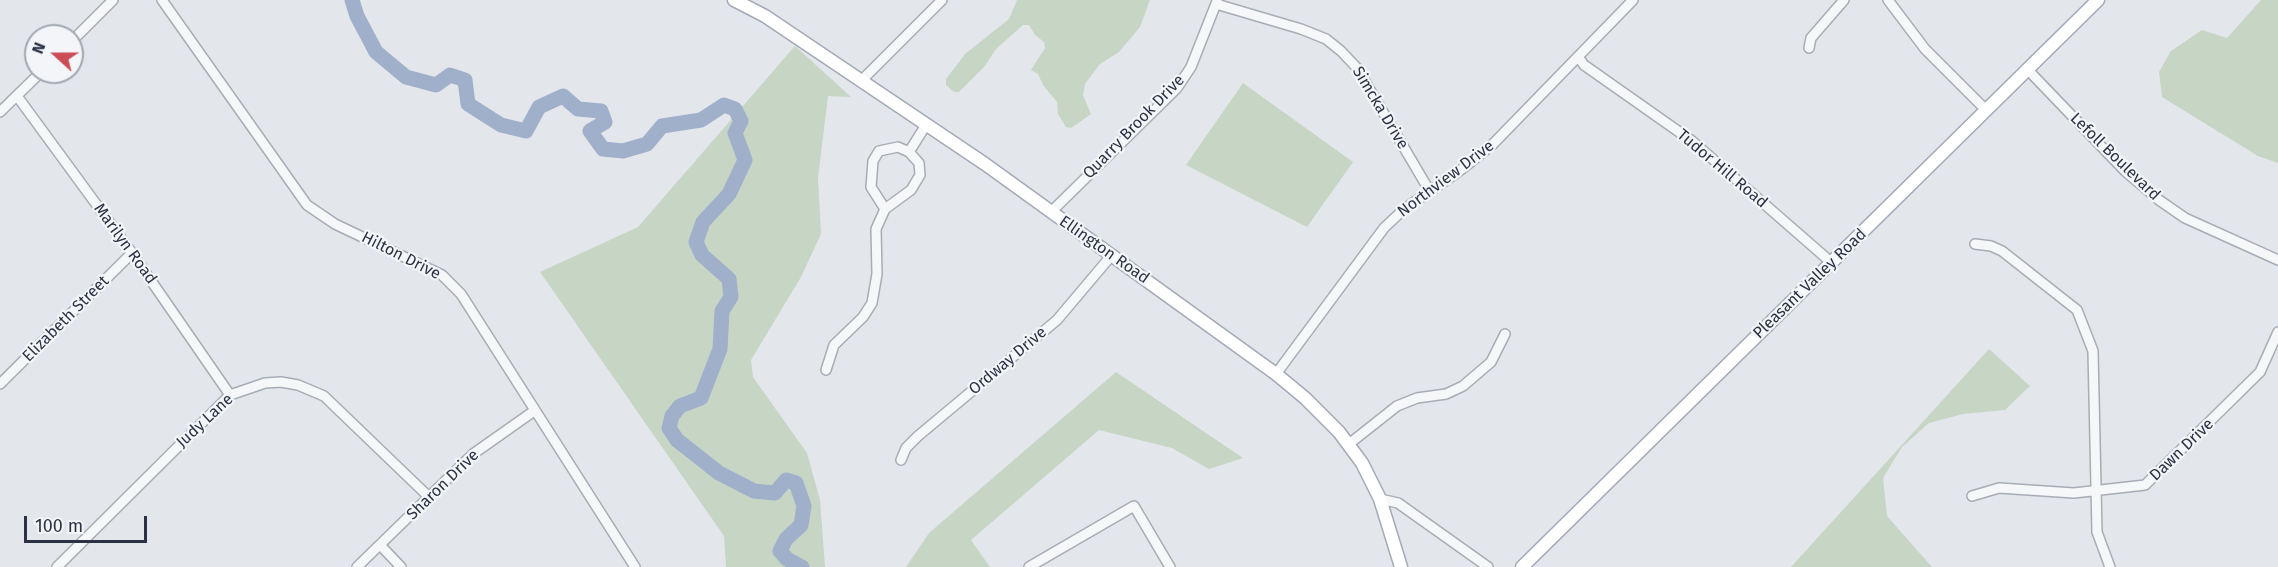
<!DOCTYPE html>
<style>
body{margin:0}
#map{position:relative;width:2278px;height:567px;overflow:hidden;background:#e3e6eb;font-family:"Fira Sans",sans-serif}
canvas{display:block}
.north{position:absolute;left:24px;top:24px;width:60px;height:60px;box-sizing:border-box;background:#f3f5f8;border:2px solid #a3a7b0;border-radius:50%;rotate:291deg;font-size:16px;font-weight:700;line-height:24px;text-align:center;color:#2b3243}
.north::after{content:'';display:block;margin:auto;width:21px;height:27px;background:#cb4d55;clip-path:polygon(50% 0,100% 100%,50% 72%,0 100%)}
.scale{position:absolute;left:24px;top:516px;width:123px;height:27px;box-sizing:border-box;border:3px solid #2b3243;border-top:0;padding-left:8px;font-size:18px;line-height:21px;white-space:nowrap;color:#2b3243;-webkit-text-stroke:4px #f3f5f8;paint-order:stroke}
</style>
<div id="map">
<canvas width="2278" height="567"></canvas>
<div class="north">N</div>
<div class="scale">100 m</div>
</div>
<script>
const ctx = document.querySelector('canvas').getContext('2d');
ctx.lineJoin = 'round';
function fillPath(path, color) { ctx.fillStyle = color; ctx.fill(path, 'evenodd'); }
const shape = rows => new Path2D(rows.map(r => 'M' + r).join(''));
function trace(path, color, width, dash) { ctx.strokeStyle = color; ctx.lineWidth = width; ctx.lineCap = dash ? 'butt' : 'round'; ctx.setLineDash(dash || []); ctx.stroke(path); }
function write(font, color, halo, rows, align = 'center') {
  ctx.font = font + ' "Fira Sans",sans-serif'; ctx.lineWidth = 4.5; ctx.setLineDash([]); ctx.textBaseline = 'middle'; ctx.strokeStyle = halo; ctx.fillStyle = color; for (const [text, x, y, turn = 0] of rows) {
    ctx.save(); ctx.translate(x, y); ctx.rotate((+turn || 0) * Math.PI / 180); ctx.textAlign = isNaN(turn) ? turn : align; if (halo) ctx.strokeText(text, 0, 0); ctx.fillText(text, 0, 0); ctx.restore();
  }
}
const green = shape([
 [1017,0,1150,0,1140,27,1119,52,1100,64,1085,84,1083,95,1091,114,1071,128,1066,127,1058,114,1057,102,1043,85,1038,74,1031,70,1045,48,1044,42,1035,35,1029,25,1023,25,996,49,984,67,959,92,954,92,946,85,946,79,965,54,1009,19],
 [2261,0,2278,0,2278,163,2258,156,2162,97,2159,72,2171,51,2202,30,2227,38],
 [795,46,851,97,828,96,818,178,821,234,801,277,751,360,753,377,807,453,820,500,825,567,726,567,724,536,540,272,638,227],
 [1243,83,1353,162,1307,227,1186,165],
 [1989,349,2030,386,2005,410,1963,414,1929,423,1902,447,1883,478,1887,516,1932,567,1791,567],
 [1116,372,1243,458,1209,469,1172,448,1099,430,971,540,990,567,906,567,929,533]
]);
const river = shape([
 [352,0,357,16,376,52,406,77,436,85,450,75,465,80,468,104,501,125,526,131,539,107,563,96,578,109,601,111,605,122,590,131,603,149,623,151,647,144,662,126,701,120,724,105,735,109,741,121,735,133,745,160,729,194,703,222,696,242,702,255,729,279,731,297,722,311,720,349,701,398,680,406,672,416,669,428,677,440,719,473,754,491,775,493,786,480,796,483,804,506,801,525,786,539,780,551,787,559,802,567]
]);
const minor = shape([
 [162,0,307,205,335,224,442,275,461,294,635,567],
 [1888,0,1925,49,1986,110],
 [1216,4,1301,29,1326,39,1341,51,1357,68,1429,190],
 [72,41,113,0],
 [1809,48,1811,38,1844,0],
 [1579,58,1584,65,1692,141,1832,263],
 [2028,70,2125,171,2159,200,2185,218,2278,260],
 [861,81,942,0],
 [17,96,132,253,230,395],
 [0,112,41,72],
 [909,152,926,125],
 [1051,212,1177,88,1191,67,1217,1],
 [1975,244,1991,246,2002,251,2077,310,2093,351,2097,532,2110,567],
 [826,370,834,345,863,317,872,303,877,274,876,229,885,209,911,190,920,175,919,163,909,152,898,147,879,151,873,161,871,187,885,209],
 [1276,374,1384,228,1403,210,1462,169,1493,144,1633,0],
 [0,384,132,253],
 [1349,444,1397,406,1417,398,1446,394,1463,386,1491,362,1505,334],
 [901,460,906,448,918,436,1057,320,1111,256],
 [1972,496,1999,488,2074,493,2145,485,2260,372,2278,332],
 [1380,499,1398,503,1488,567],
 [381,546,401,567],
 [57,567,230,395,265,383,281,382,298,385,324,396,429,497],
 [357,567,473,454,534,411],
 [1029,567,1134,506,1170,567]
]);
const major = shape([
 [734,0,765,16,985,164,1276,374,1305,398,1339,432,1362,463,1380,499,1401,567],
 [1522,567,2098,0]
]);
const streetNames = [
 ["Simcka Drive",1380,108,59],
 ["Quarry Brook Drive",1134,127,-46],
 ["Lefoll Boulevard",2115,157,44],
 ["Tudor Hill Road",1722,169,40],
 ["Northview Drive",1446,179,-37],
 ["Marilyn Road",125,244,54],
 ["Ellington Road",1104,250,35],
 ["Hilton Drive",401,256,27],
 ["Pleasant Valley Road",1810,284,-44],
 ["Elizabeth Street",66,319,-45],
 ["Ordway Drive",1008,361,-40],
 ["Judy Lane",205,421,-43],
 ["Dawn Drive",2182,450,-44],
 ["Sharon Drive",443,485,-44]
];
fillPath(green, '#c7d5c5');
trace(river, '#a0b0ca', 15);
trace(minor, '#a8acb5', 12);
trace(major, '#a3a9b7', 15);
trace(minor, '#f6f7f9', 9);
trace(major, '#fff', 12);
write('16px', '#2b3243', '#f3f5f8', streetNames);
</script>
